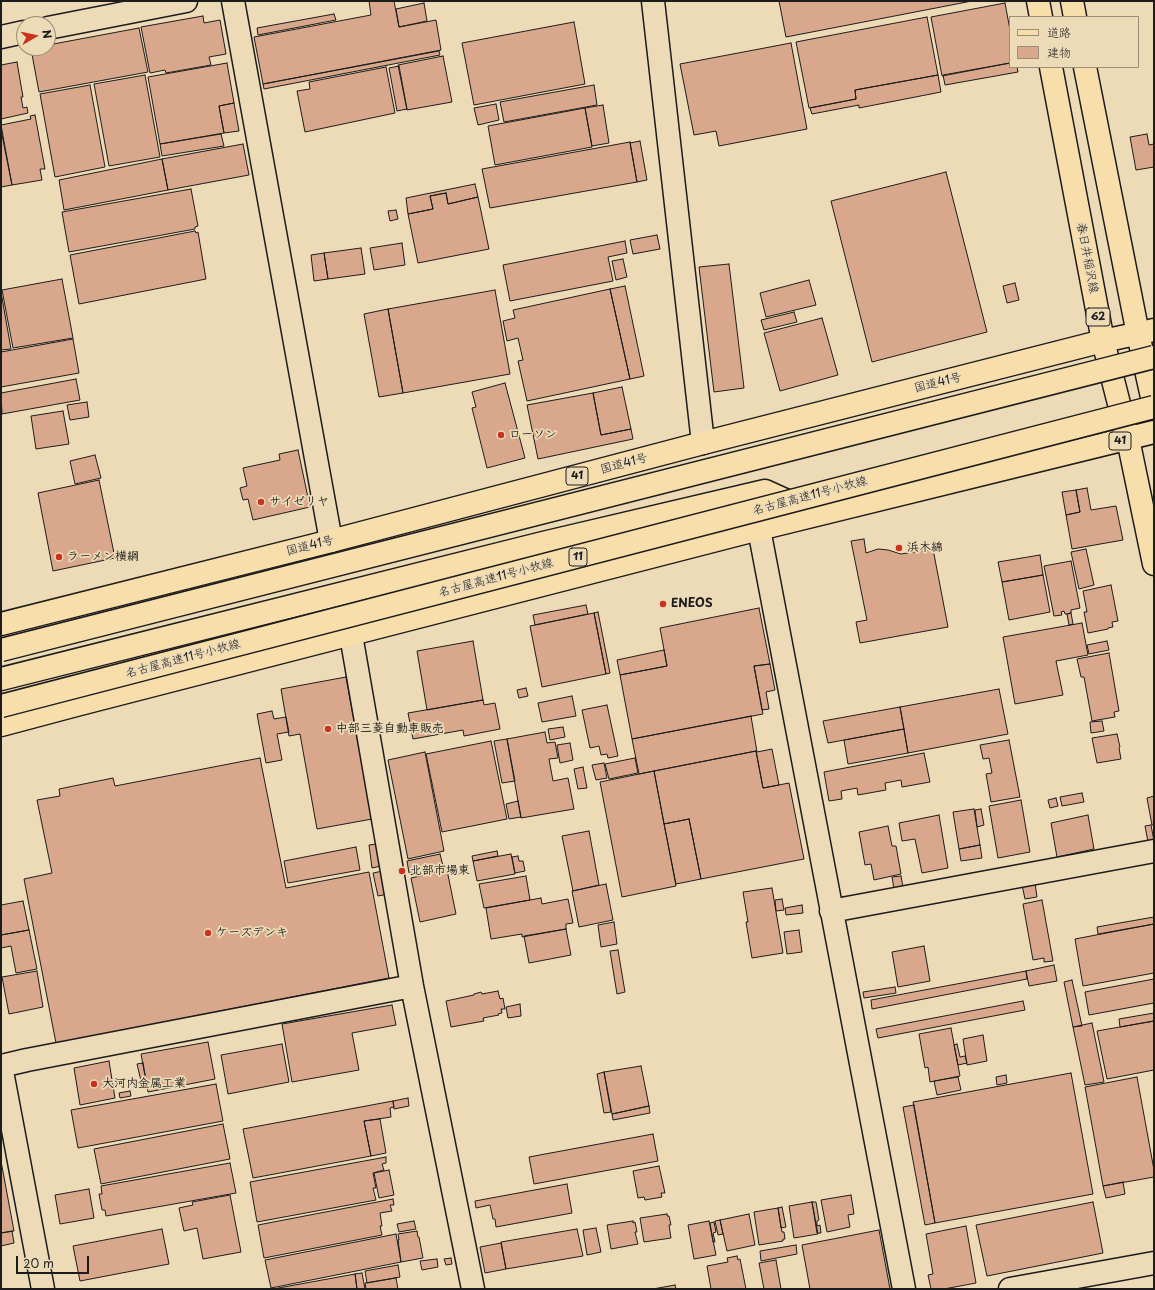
<!DOCTYPE html>
<meta charset="utf-8">
<style>
body{margin:0}
#map{position:relative;width:1155px;height:1290px;overflow:hidden;background:#eddbb8;font-family:"Playpen Sans","Klee One",sans-serif}
canvas{display:block}
.frame{position:absolute;inset:0;border:2px solid #1c1c1c;pointer-events:none}
.legend{position:absolute;left:1009px;top:16px;width:130px;height:52px;box-sizing:border-box;background:#eddbb8;border:1px solid #998f7a;margin:0;padding:5px 7px;list-style:none;font-size:12px;color:#1c1c1c}
.legend li{display:flex;align-items:center;gap:8px;height:20px}
.legend b{width:20px;border:1px solid #998f7a}
.north{position:absolute;left:16px;top:16px;width:40px;height:40px;box-sizing:border-box;background:#eddbb8;border:1px solid #998f7a;border-radius:50%;rotate:81deg;font-size:11px;font-weight:700;line-height:16px;text-align:center;color:#1c1c1c}
.north::after{content:'';display:block;margin:auto;width:14px;height:18px;background:#c8321e;clip-path:polygon(50% 0,100% 100%,50% 72%,0 100%)}
.scale{position:absolute;left:16px;top:1256px;width:73px;height:18px;box-sizing:border-box;border:2px solid #1c1c1c;border-top:0;padding-left:5px;font-size:12px;line-height:14px;white-space:nowrap;color:#1c1c1c;-webkit-text-stroke:3px #eddbb8;paint-order:stroke}
</style>
<div id="map">
<canvas width="1155" height="1290"></canvas>
<div class="frame"></div>
<ul class="legend">
<li><b style="height:5px;background:#f8deab"></b>道路</li>
<li><b style="height:11px;background:#d9a88c"></b>建物</li>
</ul>
<div class="north">N</div>
<div class="scale">20 m</div>
</div>
<script>
const ctx = document.querySelector('canvas').getContext('2d');
ctx.lineJoin = 'round';
function fillPath(path, color) { ctx.fillStyle = color; ctx.fill(path, 'evenodd'); }
const shape = rows => new Path2D(rows.map(r => 'M' + r).join(''));
function trace(path, color, width, dash) { ctx.strokeStyle = color; ctx.lineWidth = width; ctx.lineCap = dash ? 'butt' : 'round'; ctx.setLineDash(dash || []); ctx.stroke(path); }
function write(font, color, halo, rows, align = 'center') {
  ctx.font = font + ' "Playpen Sans","Klee One",sans-serif'; ctx.lineWidth = 3.5; ctx.setLineDash([]); ctx.textBaseline = 'middle'; ctx.strokeStyle = halo; ctx.fillStyle = color; for (const [text, x, y, turn = 0] of rows) {
    ctx.save(); ctx.translate(x, y); ctx.rotate((+turn || 0) * Math.PI / 180); ctx.textAlign = isNaN(turn) ? turn : align; if (halo) ctx.strokeText(text, 0, 0); ctx.fillText(text, 0, 0); ctx.restore();
  }
}
const building = shape([
 [369,1,394,1,399,27,436,20,441,50,263,84,254,37,371,15,369,1],
 [779,1,972,1,786,37,779,1],
 [424,3,427,21,399,27,396,9,424,3],
 [1005,3,1010,30,1010,63,942,76,931,17,1005,3],
 [334,14,336,20,258,35,257,28,334,14],
 [203,16,204,23,220,20,226,54,209,57,211,65,166,73,165,70,150,73,141,27,203,16],
 [927,17,938,75,855,90,856,99,809,108,796,42,927,17],
 [574,22,585,84,474,105,462,43,574,22],
 [139,28,148,72,39,92,31,49,48,48,48,45,139,28],
 [791,43,807,129,719,146,716,131,694,135,680,64,791,43],
 [439,51,440,55,264,89,263,84,439,51],
 [443,56,452,102,407,110,398,65,443,56],
 [17,62,23,97,21,97,23,108,27,107,28,113,1,119,1,65,17,62],
 [227,63,234,103,219,106,224,133,160,144,148,77,227,63],
 [1010,63,1010,67,1017,67,1018,72,945,85,943,75,1010,63],
 [399,66,407,109,397,111,389,68,399,66],
 [386,67,395,113,305,132,297,91,310,89,309,82,386,67],
 [145,75,160,157,109,166,94,84,145,75],
 [938,75,941,92,859,108,859,105,812,114,810,108,856,99,855,90,938,75],
 [90,85,105,167,55,177,40,94,90,85],
 [594,85,597,105,504,122,500,102,594,85],
 [234,103,239,131,224,133,219,106,234,103],
 [496,104,499,120,478,125,474,108,496,104],
 [603,105,609,143,592,146,585,108,603,105],
 [585,108,592,147,495,165,488,126,585,108],
 [35,115,45,169,40,169,42,180,12,185,1,125,31,119,30,116,35,115],
 [1,130,12,185,1,187,1,130],
 [221,134,224,146,162,156,160,144,221,134],
 [1147,134,1149,145,1154,144,1154,167,1136,170,1130,137,1147,134],
 [640,141,647,180,637,182,630,143,640,141],
 [630,142,637,182,490,208,482,169,630,142],
 [243,144,249,175,168,190,162,159,243,144],
 [162,159,168,190,64,210,59,180,162,159],
 [946,172,987,332,872,362,831,201,946,172],
 [475,184,478,197,448,204,446,193,430,196,433,209,408,214,406,198,475,184],
 [191,189,198,226,195,227,195,229,69,252,62,212,191,189],
 [446,193,448,204,478,197,489,249,418,263,408,214,433,209,430,196,446,193],
 [396,210,398,219,390,221,388,211,396,210],
 [195,231,196,233,198,232,206,279,79,304,70,255,195,231],
 [657,235,660,249,633,254,630,240,657,235],
 [625,241,627,253,608,257,613,281,510,301,503,265,625,241],
 [402,243,405,265,374,270,370,248,402,243],
 [361,248,365,274,328,279,324,253,361,248],
 [324,253,328,279,314,281,311,255,324,253],
 [623,259,627,277,616,280,612,261,623,259],
 [729,264,744,388,714,392,699,267,729,264],
 [62,279,73,338,13,348,2,290,62,279],
 [809,280,816,305,766,317,760,293,809,280],
 [1015,283,1019,300,1007,303,1003,286,1015,283],
 [625,286,644,376,630,379,610,289,625,286],
 [610,289,630,379,527,401,518,361,523,360,518,338,507,341,503,321,515,318,513,310,610,289],
 [495,290,510,374,403,393,388,309,495,290],
 [1,292,11,349,1,350,1,292],
 [388,309,403,393,379,397,364,314,388,309],
 [794,312,797,322,764,330,761,320,794,312],
 [822,318,838,375,780,391,764,333,822,318],
 [73,339,79,373,1,387,1,352,73,339],
 [76,379,80,400,2,414,1,393,76,379],
 [505,383,525,458,487,468,472,408,476,407,472,392,505,383],
 [622,387,631,429,601,435,593,393,622,387],
 [593,393,601,435,631,429,633,439,538,459,527,405,593,393],
 [87,402,89,417,70,420,67,405,87,402],
 [63,411,69,444,36,449,31,416,63,411],
 [298,450,310,507,253,520,248,499,243,500,240,488,247,486,243,468,280,460,279,454,298,450],
 [95,455,101,478,75,484,70,461,95,455],
 [99,480,115,558,53,571,38,493,99,480],
 [1087,488,1091,510,1116,506,1123,540,1072,549,1066,515,1080,512,1076,490,1087,488],
 [1076,490,1080,512,1066,515,1062,492,1076,490],
 [864,539,866,553,878,549,888,550,901,554,933,549,948,627,860,643,856,622,867,620,851,541,864,539],
 [1086,549,1094,585,1079,589,1071,552,1086,549],
 [1040,555,1043,575,1002,582,998,562,1040,555],
 [1071,561,1080,608,1071,610,1071,613,1067,614,1065,614,1064,611,1061,612,1062,615,1054,616,1044,566,1071,561],
 [1043,575,1050,612,1009,620,1002,582,1043,575],
 [1111,585,1118,621,1112,622,1113,627,1108,628,1108,629,1088,633,1084,612,1087,612,1083,591,1111,585],
 [586,605,588,614,535,625,533,615,586,605],
 [759,608,770,664,754,666,763,714,632,739,620,675,667,666,660,628,759,608],
 [598,612,610,673,606,674,594,613,598,612],
 [594,613,606,674,542,687,530,626,594,613],
 [1071,613,1073,624,1069,625,1067,614,1071,613],
 [1082,623,1088,655,1056,661,1063,695,1015,704,1003,637,1082,623],
 [473,641,483,700,427,710,417,651,473,641],
 [1107,641,1109,650,1089,654,1087,645,1107,641],
 [664,650,667,666,620,675,617,660,664,650],
 [1109,653,1119,711,1114,712,1115,717,1092,721,1084,677,1081,677,1077,659,1109,653],
 [770,664,775,690,766,692,769,709,762,710,754,666,770,664],
 [346,677,372,819,317,829,300,734,289,736,281,689,346,677],
 [526,688,528,696,519,698,517,690,526,688],
 [999,689,1008,734,908,753,900,707,999,689],
 [572,696,576,716,542,722,538,703,572,696],
 [483,700,484,705,495,703,500,729,464,736,463,730,413,739,408,713,483,700],
 [607,705,618,756,608,758,607,754,601,755,599,746,590,748,582,710,607,705],
 [900,707,904,729,828,743,823,721,900,707],
 [272,711,274,719,286,717,289,732,277,734,282,760,266,763,257,714,272,711],
 [751,716,757,752,772,749,779,785,763,788,756,751,639,774,632,739,751,716],
 [1102,721,1104,731,1091,733,1090,722,1102,721],
 [563,727,565,737,550,740,548,729,563,727],
 [904,729,908,753,848,764,844,740,904,729],
 [545,732,547,743,555,742,558,758,549,759,553,781,568,778,574,809,521,818,507,739,545,732],
 [1117,734,1120,747,1119,748,1121,759,1097,763,1092,738,1117,734],
 [507,739,515,781,502,783,494,741,507,739],
 [1009,740,1020,797,991,802,986,774,992,773,989,758,983,759,980,745,1009,740],
 [491,741,507,819,442,832,426,754,491,741],
 [570,743,573,760,560,763,557,745,570,743],
 [756,751,763,788,789,783,804,859,701,879,689,819,664,824,654,771,756,751],
 [425,752,444,851,408,859,388,760,425,752],
 [924,753,930,782,902,787,901,780,885,783,886,790,858,795,857,788,841,791,842,799,829,801,824,772,924,753],
 [260,758,286,888,369,872,389,978,56,1043,24,879,52,873,37,800,60,796,59,789,113,778,115,786,260,758],
 [635,758,638,773,609,779,605,764,635,758],
 [604,763,607,778,596,780,592,765,604,763],
 [583,767,587,788,578,789,574,769,583,767],
 [654,771,676,886,622,897,600,782,654,771],
 [1082,793,1084,802,1062,806,1060,797,1082,793],
 [1154,796,1154,825,1152,825,1147,798,1154,796],
 [1056,798,1058,806,1050,808,1048,800,1056,798],
 [1021,800,1030,852,998,858,989,806,1021,800],
 [518,801,521,817,509,819,506,804,518,801],
 [974,809,980,845,959,849,953,812,974,809],
 [981,809,984,825,977,827,975,810,981,809],
 [939,815,948,868,922,873,915,839,902,841,899,823,939,815],
 [1088,815,1094,849,1057,857,1051,823,1088,815],
 [689,819,701,879,676,884,664,824,689,819],
 [1151,825,1154,841,1148,842,1145,826,1151,825],
 [888,826,892,846,896,846,901,874,874,880,871,864,865,865,859,832,888,826],
 [589,831,599,885,573,891,562,836,589,831],
 [377,844,381,866,372,868,369,845,377,844],
 [980,845,982,858,961,861,959,849,980,845],
 [356,847,360,870,288,883,284,861,356,847],
 [497,851,498,856,473,861,472,856,497,851],
 [440,854,443,866,409,873,407,861,440,854],
 [511,854,515,874,477,881,473,861,511,854],
 [518,856,519,861,523,861,525,871,515,873,512,857,518,856],
 [447,870,456,914,420,922,411,878,447,870],
 [383,871,388,894,378,896,373,873,383,871],
 [526,876,530,900,484,908,479,884,526,876],
 [901,876,903,887,894,889,892,877,901,876],
 [1035,883,1037,897,1025,899,1022,885,1035,883],
 [606,884,613,920,579,927,572,891,606,884],
 [772,888,783,953,752,958,746,922,748,922,743,892,772,888],
 [541,898,542,904,568,899,573,923,566,924,566,929,522,937,522,934,491,939,486,908,541,898],
 [782,899,784,910,776,911,775,900,782,899],
 [1042,900,1053,961,1044,962,1044,958,1033,960,1023,904,1042,900],
 [23,901,29,930,1,935,1,905,23,901],
 [802,905,803,913,786,915,785,908,802,905],
 [1154,917,1154,924,1098,934,1097,927,1154,917],
 [614,922,617,944,601,947,598,925,614,922],
 [1154,924,1154,973,1083,986,1075,939,1154,924],
 [566,929,571,955,529,963,524,936,566,929],
 [29,930,37,969,16,973,11,946,1,948,1,935,29,930],
 [799,930,802,952,787,954,784,932,799,930],
 [924,946,930,981,898,987,892,952,924,946],
 [618,950,625,992,617,994,610,951,618,950],
 [1054,965,1057,981,1029,986,1026,971,1054,965],
 [37,971,43,1007,9,1014,2,977,37,971],
 [1026,971,1027,979,872,1009,871,1000,1026,971],
 [1154,979,1154,1003,1089,1015,1085,992,1154,979],
 [1072,980,1082,1026,1073,1027,1064,982,1072,980],
 [895,987,896,993,864,998,863,992,895,987],
 [498,991,500,999,503,998,505,1009,501,1009,502,1013,498,1014,499,1015,483,1018,484,1021,451,1027,446,1001,474,995,474,994,481,992,482,994,498,991],
 [1023,1001,1025,1010,878,1038,876,1029,1023,1001],
 [520,1004,521,1016,508,1018,506,1007,520,1004],
 [392,1005,396,1025,352,1033,359,1070,292,1082,282,1024,392,1005],
 [1154,1013,1154,1021,1120,1027,1119,1019,1154,1013],
 [1154,1021,1154,1070,1107,1079,1097,1031,1154,1021],
 [1092,1023,1104,1082,1085,1085,1073,1027,1092,1023],
 [951,1028,960,1076,930,1082,928,1067,925,1068,919,1034,951,1028],
 [983,1035,987,1061,967,1065,963,1039,983,1035],
 [208,1042,215,1079,148,1092,141,1054,208,1042],
 [282,1044,289,1082,228,1094,221,1055,282,1044],
 [957,1044,960,1057,965,1056,967,1063,958,1065,954,1045,957,1044],
 [109,1061,115,1098,80,1105,74,1068,109,1061],
 [143,1063,146,1080,141,1081,137,1064,143,1063],
 [641,1066,649,1106,612,1114,604,1072,641,1066],
 [604,1072,611,1112,604,1113,597,1074,604,1072],
 [1071,1073,1093,1194,935,1223,913,1102,1071,1073],
 [1006,1075,1007,1083,997,1085,996,1077,1006,1075],
 [958,1077,961,1090,937,1095,934,1081,958,1077],
 [1137,1077,1154,1170,1154,1177,1103,1186,1085,1087,1137,1077],
 [216,1084,223,1121,78,1148,71,1110,216,1084],
 [130,1091,131,1096,120,1098,119,1093,130,1091],
 [408,1098,409,1106,394,1109,393,1101,408,1098],
 [393,1101,394,1107,390,1108,391,1117,364,1121,371,1156,253,1178,243,1129,393,1101],
 [914,1105,935,1223,925,1225,903,1107,914,1105],
 [649,1106,650,1113,613,1120,612,1114,649,1106],
 [380,1119,386,1153,371,1156,364,1121,380,1119],
 [223,1124,230,1159,101,1184,94,1149,223,1124],
 [653,1134,658,1161,534,1184,529,1157,653,1134],
 [386,1157,386,1163,382,1164,384,1170,373,1173,376,1188,373,1188,376,1200,257,1222,250,1182,386,1157],
 [1,1161,14,1231,1,1233,1,1161],
 [230,1163,236,1193,106,1216,105,1210,102,1210,99,1194,102,1194,101,1186,230,1163],
 [659,1166,665,1193,661,1193,662,1197,645,1200,644,1197,638,1198,633,1171,659,1166],
 [389,1170,394,1195,379,1198,374,1173,389,1170],
 [1123,1182,1125,1194,1106,1198,1103,1186,1123,1182],
 [567,1184,572,1213,496,1227,495,1219,493,1219,490,1205,476,1208,475,1201,567,1184],
 [89,1189,94,1218,60,1224,55,1195,89,1189],
 [230,1195,241,1252,203,1259,197,1228,184,1231,179,1208,193,1205,192,1202,230,1195],
 [851,1195,854,1214,848,1215,850,1227,827,1232,821,1200,851,1195],
 [393,1199,394,1205,390,1205,392,1211,380,1213,382,1226,380,1226,382,1235,264,1258,258,1225,393,1199],
 [812,1202,818,1234,794,1238,789,1206,812,1202],
 [812,1202,816,1202,819,1220,817,1221,817,1226,820,1225,821,1233,817,1233,812,1202],
 [1093,1202,1103,1253,987,1276,976,1225,1093,1202],
 [782,1207,786,1227,781,1228,778,1208,782,1207],
 [778,1208,782,1232,784,1232,785,1239,783,1239,783,1241,759,1245,754,1212,778,1208],
 [667,1214,667,1216,669,1216,671,1225,669,1225,671,1238,644,1242,640,1218,667,1214],
 [749,1214,755,1245,727,1251,720,1220,749,1214],
 [720,1220,723,1234,718,1235,715,1221,720,1220],
 [414,1221,416,1229,399,1232,397,1224,414,1221],
 [633,1221,633,1223,635,1222,637,1232,635,1232,638,1244,611,1249,607,1225,633,1221],
 [709,1221,716,1255,694,1259,688,1225,709,1221],
 [714,1222,716,1232,713,1233,715,1242,713,1242,710,1223,714,1222],
 [966,1226,976,1283,944,1289,931,1289,928,1275,933,1274,926,1234,966,1226],
 [596,1228,601,1252,587,1255,583,1230,596,1228],
 [162,1229,169,1264,80,1281,73,1246,162,1229],
 [577,1229,583,1256,506,1269,501,1242,577,1229],
 [879,1230,890,1289,810,1289,802,1245,879,1230],
 [12,1231,14,1243,1,1246,1,1233,12,1231],
 [417,1231,418,1237,419,1237,423,1258,401,1262,398,1240,399,1240,398,1234,417,1231],
 [396,1234,401,1262,271,1288,265,1260,396,1234],
 [501,1243,506,1269,485,1273,480,1247,501,1243],
 [796,1245,797,1254,761,1261,760,1251,796,1245],
 [737,1256,738,1260,740,1259,746,1289,711,1289,707,1266,728,1262,727,1258,737,1256],
 [451,1258,452,1264,446,1265,444,1259,451,1258],
 [437,1259,438,1267,422,1270,420,1261,437,1259],
 [776,1260,781,1289,764,1289,759,1263,776,1260],
 [398,1265,400,1277,367,1283,365,1271,398,1265],
 [362,1273,365,1289,357,1289,355,1274,362,1273],
 [355,1274,357,1289,273,1289,355,1274],
 [396,1278,398,1289,366,1289,365,1283,396,1278],
 [675,1285,676,1289,653,1289,675,1285]
]);
const street = shape([
 [233,1,331,541],
 [653,1,703,443],
 [759,529,904,1289],
 [351,635,412,986,473,1289],
 [831,911,1154,851],
 [43,1289,1,1066,27,1060,412,986],
 [1010,1289,1154,1263]
]);
const secondary = shape([
 [48,28,186,1],
 [1,37,24,32]
]);
const primary = shape([
 [1038,1,1041,17],
 [1072,1,1075,17],
 [1051,67,1103,341,1128,439,1154,564],
 [1085,67,1138,334,1154,406]
]);
const highway = shape([
 [1,624,331,541,703,443,1103,341,1154,330],
 [1,679,543,543,765,491,796,505,801,504],
 [1,725,76,705,759,529,1154,432]
]);
const highwayBridge = shape([
 [1,650,1154,357],
 [1,706,1154,407]
]);
const markers = [
 [501,435,4,"#c8321e"],
 [261,502,4,"#c8321e"],
 [899,548,4,"#c8321e"],
 [59,557,4,"#c8321e"],
 [663,604,4,"#c8321e"],
 [328,729,4,"#c8321e"],
 [402,871,4,"#c8321e"],
 [208,933,4,"#c8321e"],
 [94,1084,4,"#c8321e"]
];
const shields = [
 [1098,317,24],
 [1120,441,22],
 [577,476,22],
 [578,557,18]
];
const shieldNames = [
 ["62",1098,317],
 ["41",1120,441],
 ["41",577,476],
 ["11",578,557]
];
const streetNames = [
 ["春日井稲沢線",1087,258,79],
 ["国道41号",938,383,-14],
 ["国道41号",624,464,-15],
 ["名古屋高速11号小牧線",810,496,-15],
 ["国道41号",310,546,-14],
 ["名古屋高速11号小牧線",496,578,-15],
 ["名古屋高速11号小牧線",183,659,-15]
];
const poiNames = [
 ["ローソン",509,435],
 ["サイゼリヤ",269,502],
 ["浜木綿",907,548],
 ["ラーメン横綱",67,557],
 ["ENEOS",671,604],
 ["中部三菱自動車販売",336,729],
 ["北部市場東",410,871],
 ["ケーズデンキ",216,933],
 ["大河内金属工業",102,1084]
];
fillPath(building, '#d9a88c');
trace(building, '#1c1c1c', 1);
trace(street, '#1c1c1c', 25);
trace(secondary, '#1c1c1c', 25);
trace(primary, '#1c1c1c', 25);
trace(highway, '#1c1c1c', 25);
trace(street, '#eddbb8', 22);
trace(secondary, '#eddbb8', 22);
trace(primary, '#f8deab', 22);
trace(highway, '#f8deab', 22);
trace(highwayBridge, '#1c1c1c', 25, []);
trace(highwayBridge, '#f8deab', 22);
for (const [x, y, r, color] of markers) { const dot = new Path2D(); dot.arc(x, y, r, 0, 2 * Math.PI); ctx.fillStyle = color; ctx.fill(dot); trace(dot, '#eddbb8', 1.5); }
for (const [x, y, w] of shields) { const box = new Path2D(); box.roundRect(x - w / 2, y - 9, w, 18, 3); ctx.fillStyle = '#eddbb8'; ctx.fill(box); trace(box, '#1c1c1c', 1); }
write('bold 11px', '#1c1c1c', null, shieldNames);
write('12px', '#1c1c1c', '#eddbb8', streetNames);
write('bold 12px', '#1c1c1c', '#eddbb8', poiNames, 'left');
</script>
